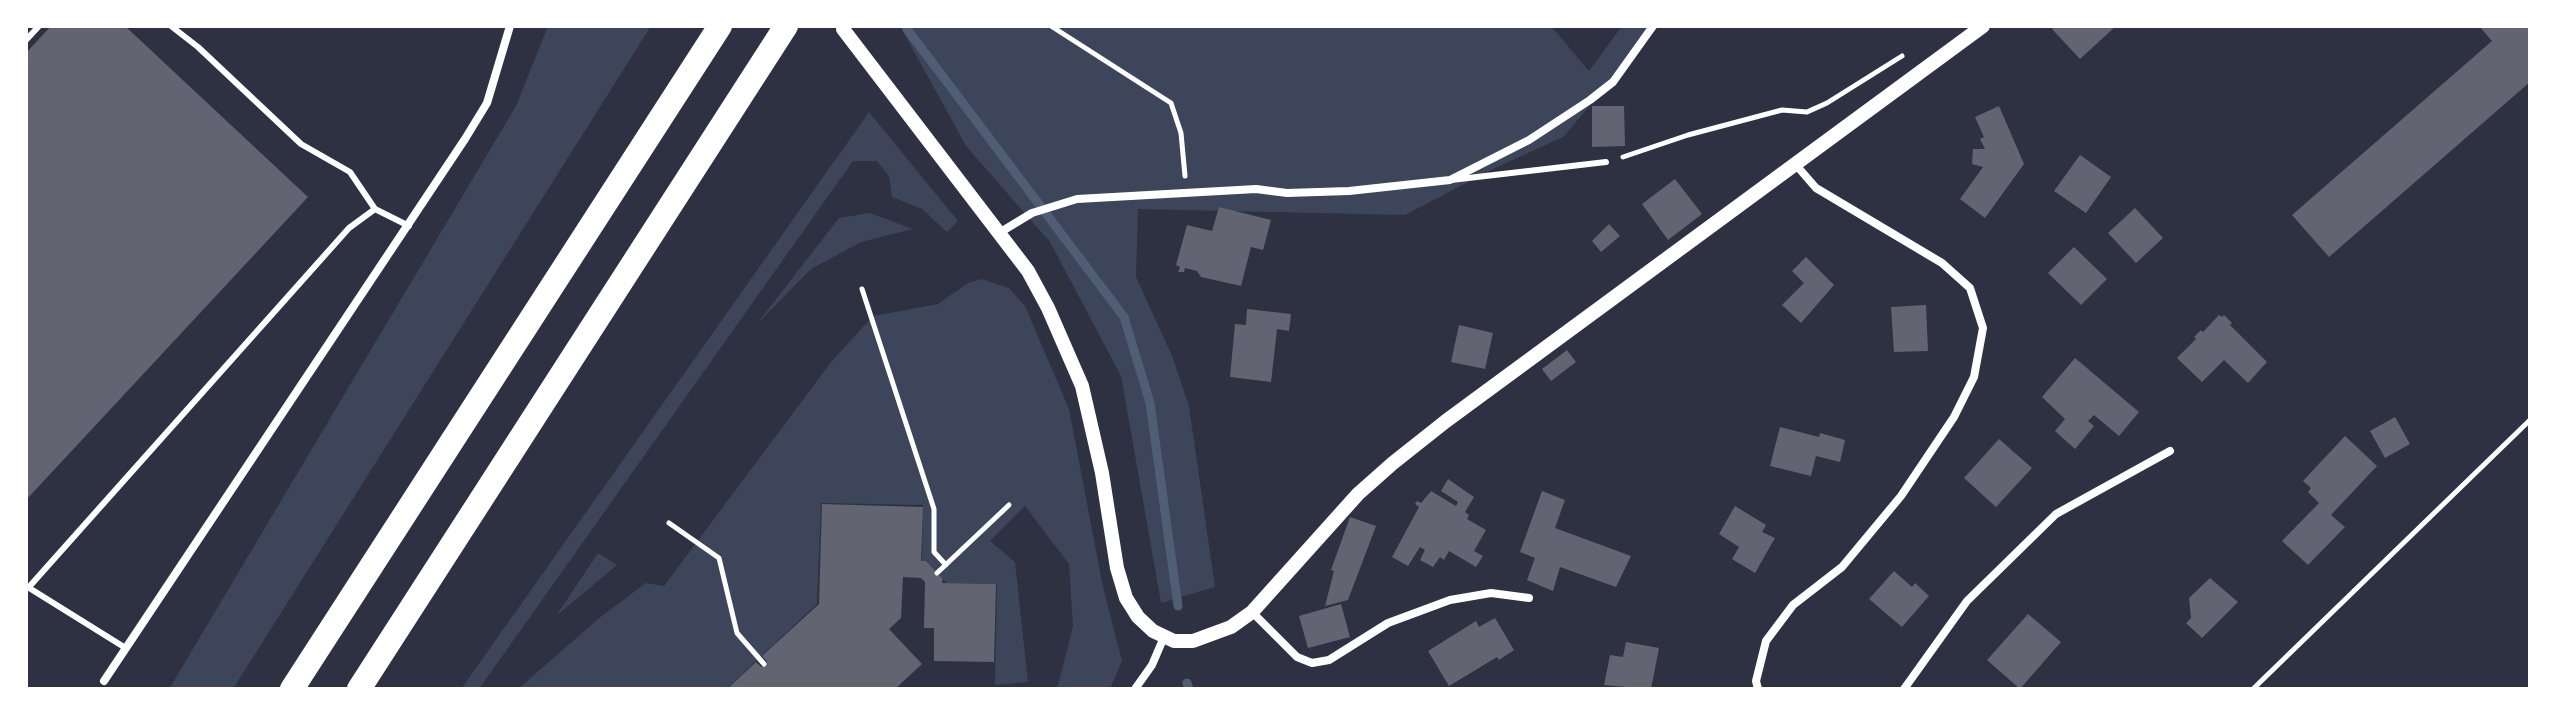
<!DOCTYPE html>
<style>
body{margin:0}
#map{position:relative;width:2556px;height:715px;overflow:hidden;background:#2d3142;font-family:"Titillium Web",sans-serif}
canvas{display:block}
.frame{position:absolute;inset:0;border:28px solid #fff;pointer-events:none}
</style>
<div id="map">
<canvas width="2556" height="715"></canvas>
<div class="frame"></div>
</div>
<script>
const ctx = document.querySelector('canvas').getContext('2d');
ctx.lineJoin = 'round';
function fillPath(path, color) { ctx.fillStyle = color; ctx.fill(path, 'evenodd'); }
const shape = rows => new Path2D(rows.map(r => 'M' + r).join(''));
function trace(path, color, width, dash) { ctx.strokeStyle = color; ctx.lineWidth = width; ctx.lineCap = dash ? 'butt' : 'round'; ctx.setLineDash(dash || []); ctx.stroke(path); }
const green = shape([
 [548,26,651,26,233,689,169,689,516,106],
 [900,26,1551,26,1589,71,1622,26,1659,26,1563,137,1491,170,1405,215,1138,209,1136,277,1173,358,1189,406,1215,587,1161,603,1121,376,1050,242,966,146],
 [869,112,958,221,947,232,922,209,892,197,889,176,877,161,853,161,479,689,461,689],
 [870,213,913,229,861,242,811,269,756,325,839,218],
 [982,279,1009,288,1025,306,1069,409,1103,587,1122,661,1110,689,1057,689,1073,626,1069,564,1025,506,990,541,1015,562,1028,682,995,685,997,584,947,583,926,561,922,561,923,505,821,503,817,604,726,689,518,689,598,619,646,583,664,586,831,362,873,316,938,304,968,283],
 [598,553,617,565,556,616]
]);
const stream = shape([
 [907,29,1124,317,1150,403,1178,606],
 [1187,683,1189,689]
]);
const building = shape([
 [51,26,125,26,308,197,26,500,26,53],
 [2055,26,2116,26,2080,59,2052,29],
 [2479,26,2530,26,2530,82,2329,257,2292,215,2492,41],
 [1592,106,1624,106,1625,146,1592,147],
 [1999,106,2024,164,1985,218,1960,199,1983,167,1972,164,1973,149,1985,149,1980,139,1984,137,1975,117],
 [2080,155,2111,177,2086,213,2054,191],
 [1675,179,1702,214,1668,240,1642,204],
 [1219,207,1271,220,1263,250,1251,247,1241,286,1201,277,1197,271,1185,268,1184,272,1178,272,1180,267,1176,265,1187,225,1212,231],
 [2135,208,2163,238,2136,263,2108,233],
 [1609,224,1620,236,1601,252,1592,241],
 [2074,247,2107,279,2081,305,2048,273],
 [1806,257,1834,285,1801,323,1782,305,1804,283,1792,271],
 [1926,305,1928,351,1894,352,1891,307],
 [1247,309,1291,314,1289,331,1277,329,1271,382,1230,377,1235,324,1246,325],
 [2219,315,2222,317,2224,315,2232,323,2230,325,2267,362,2248,383,2224,360,2202,382,2177,358,2196,339,2194,337,2201,330,2203,332],
 [1459,325,1493,333,1485,369,1451,362],
 [1567,350,1576,362,1551,381,1542,369],
 [2075,358,2139,412,2119,436,2094,415,2088,421,2094,426,2075,449,2055,431,2065,419,2042,397],
 [2395,417,2410,444,2385,458,2370,431],
 [1780,427,1819,437,1820,433,1845,440,1840,462,1816,456,1811,476,1770,466],
 [2345,436,2377,466,2331,515,2345,527,2308,565,2282,541,2319,503,2308,492,2311,488,2303,481],
 [1999,439,2032,468,1996,507,1964,478],
 [1448,479,1474,497,1465,512,1469,515,1467,519,1486,530,1474,551,1483,556,1476,567,1449,551,1444,560,1440,557,1433,567,1420,560,1425,550,1420,547,1408,566,1392,557,1419,507,1415,504,1417,501,1421,503,1431,491,1456,506,1458,502,1441,491],
 [1542,491,1565,500,1555,528,1631,556,1616,587,1560,567,1553,591,1527,580,1535,558,1520,552],
 [822,504,923,507,921,561,926,561,943,579,942,583,996,584,994,662,934,661,934,628,924,628,925,582,921,578,903,577,901,618,889,629,922,664,895,689,727,689,756,662,761,667,767,662,762,656,819,604],
 [1735,506,1766,525,1762,532,1775,538,1755,573,1732,559,1739,547,1719,534],
 [1350,517,1376,526,1348,600,1325,606,1334,571,1331,570],
 [1894,571,1912,587,1915,583,1929,596,1902,627,1869,599],
 [2210,578,2238,602,2202,638,2186,623,2191,618,2189,598],
 [1341,604,1350,637,1308,648,1299,616],
 [2028,614,2061,642,2020,689,1987,660],
 [1495,618,1514,650,1499,660,1497,657,1449,686,1428,651,1476,621,1479,627],
 [1626,642,1659,648,1651,689,1604,685,1610,655,1623,657]
]);
const path = shape([
 [1051,26,1171,103,1181,133,1185,176],
 [1623,157,1688,135,1782,110,1807,112,1827,103,1902,56],
 [862,289,934,509,934,552,946,565],
 [669,523,719,558,737,633,764,664],
 [937,573,1009,505],
 [2253,689,2530,420]
]);
const service = shape([
 [171,26,198,47,301,144,350,172,375,209],
 [26,40,39,26],
 [1451,180,1606,162],
 [26,586,124,647],
 [29,587,349,228,375,209,409,226]
]);
const minor = shape([
 [999,233,1032,213,1077,199,1256,189,1287,193,1349,191,1450,180,1529,140,1590,100,1613,82,1653,26],
 [1252,612,1297,657,1312,663,1329,660,1388,623,1450,600,1491,593,1529,598],
 [104,681,465,139,487,103,510,26],
 [1135,689,1152,665,1164,637],
 [1758,689,1756,681,1766,641,1793,605,1842,567,1901,496,1954,417,1974,377,1983,328,1970,288,1942,263,1816,188,1796,165],
 [1904,689,1967,601,2056,514,2170,451]
]);
const tertiary = shape([
 [843,29,1028,271,1048,308,1082,386,1102,473,1117,568,1126,598,1138,617,1153,631,1174,641,1193,641,1231,627,1252,612,1358,494,1393,463,1446,421,1983,26]
]);
const motorway = shape([
 [292,689,720,26],
 [359,689,786,26]
]);
fillPath(green, '#3c4559');
trace(stream, '#4f5d75', 9);
fillPath(building, '#626471');
trace(path, '#fff', 5);
trace(service, '#fff', 6);
trace(minor, '#fff', 8);
trace(tertiary, '#fff', 14);
trace(motorway, '#fff', 24);
</script>
